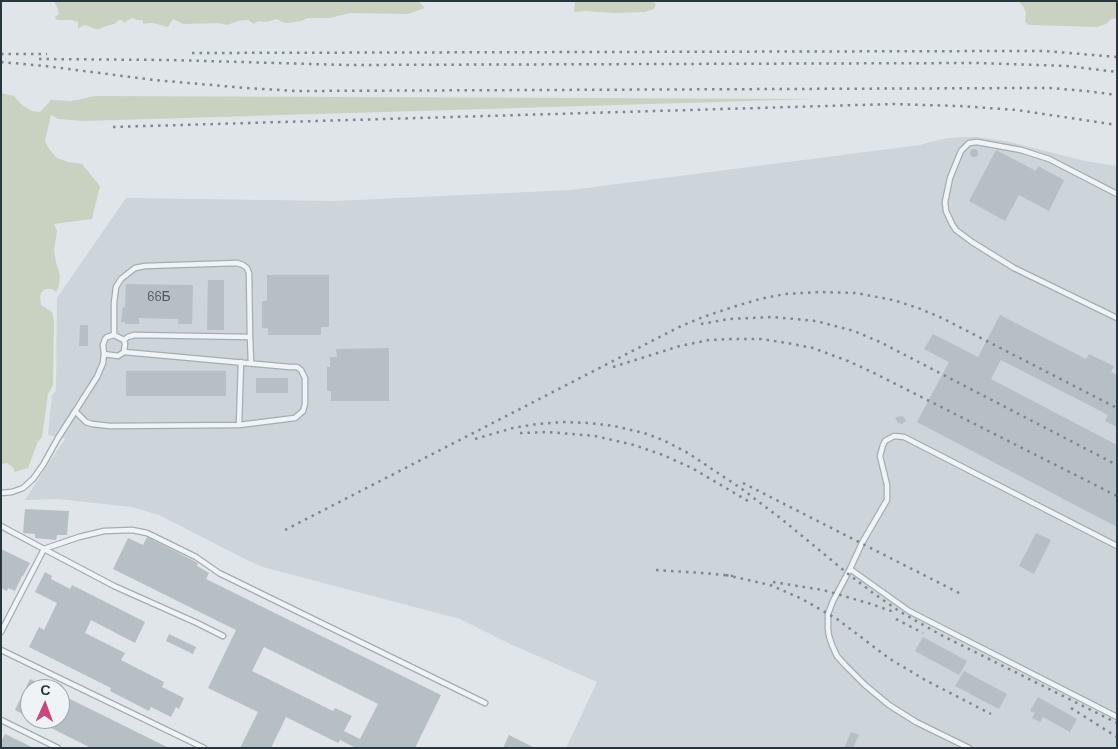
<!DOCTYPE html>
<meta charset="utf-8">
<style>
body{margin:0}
#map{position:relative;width:1118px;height:749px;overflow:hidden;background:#dfe5e8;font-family:Barlow,sans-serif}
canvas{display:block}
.frame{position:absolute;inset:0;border:2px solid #28363e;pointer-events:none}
.north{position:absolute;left:20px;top:679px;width:50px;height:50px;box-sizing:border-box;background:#eef3f5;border:1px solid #9fa7ac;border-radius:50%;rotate:2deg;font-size:14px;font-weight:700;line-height:20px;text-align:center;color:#28363e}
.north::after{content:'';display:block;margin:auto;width:18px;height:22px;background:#ca467b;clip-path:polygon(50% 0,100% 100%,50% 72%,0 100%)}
</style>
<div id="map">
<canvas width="1118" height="749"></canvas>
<div class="frame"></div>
<div class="north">С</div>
</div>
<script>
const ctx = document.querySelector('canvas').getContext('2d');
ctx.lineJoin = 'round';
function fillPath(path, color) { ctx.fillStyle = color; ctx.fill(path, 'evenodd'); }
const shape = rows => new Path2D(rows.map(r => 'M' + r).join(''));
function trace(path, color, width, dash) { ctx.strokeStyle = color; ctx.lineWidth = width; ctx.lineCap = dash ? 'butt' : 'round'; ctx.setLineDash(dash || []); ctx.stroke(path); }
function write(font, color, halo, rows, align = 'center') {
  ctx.font = font + ' Barlow,sans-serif'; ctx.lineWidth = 4.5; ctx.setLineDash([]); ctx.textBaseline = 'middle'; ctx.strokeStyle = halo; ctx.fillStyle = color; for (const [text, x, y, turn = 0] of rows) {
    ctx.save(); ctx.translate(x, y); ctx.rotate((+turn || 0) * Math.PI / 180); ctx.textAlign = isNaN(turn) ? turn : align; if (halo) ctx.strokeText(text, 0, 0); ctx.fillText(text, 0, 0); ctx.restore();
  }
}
const built = shape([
 [964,137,977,137,1010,142,1085,161,1117,166,1117,748,566,748,597,682,508,643,460,619,263,567,247,560,159,515,132,507,58,499,25,500,60,446,66,439,48,435,52,395,56,391,57,298,126,198,335,201,571,190,920,145,934,141,948,138]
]);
const green = shape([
 [54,1,418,1,425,8,408,14,350,13,330,18,308,18,301,21,287,23,282,22,277,19,266,22,258,21,254,24,248,20,238,21,227,25,218,23,183,24,173,19,168,27,153,23,149,23,143,24,143,22,142,20,136,20,133,18,128,20,124,23,122,20,119,20,114,24,106,26,100,29,95,29,86,25,82,26,78,29,78,22,72,20,57,20,55,17,59,14,58,9],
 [575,1,651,1,656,4,654,9,644,12,614,13,584,11,574,12],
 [1018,1,1117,1,1117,18,1111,19,1106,24,1097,27,1029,25,1025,22,1026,13,1023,6],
 [1,93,14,96,22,105,32,111,40,112,51,100,72,101,95,96,816,99,84,121,59,119,51,115,45,141,49,149,57,158,68,162,82,164,100,186,92,219,54,224,57,231,54,250,56,262,60,276,59,286,56,292,52,289,45,289,41,293,40,297,41,305,52,312,54,321,53,385,48,394,46,409,42,437,38,441,28,468,14,472,14,468,7,463,1,464]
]);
const building = shape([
 '970 153a4 4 0 1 1 8 0a4 4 0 1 1-8 0Z',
 [996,150,1036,171,1038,166,1064,180,1049,211,1019,195,1005,221,969,201],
 [267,275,329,275,329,327,321,327,321,335,268,335,268,328,262,328,262,301,267,301],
 [208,280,224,280,224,330,207,330],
 [126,284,193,285,192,324,178,324,179,319,139,318,139,324,125,324,125,322,121,322,123,307,125,308],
 [1000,315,1086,359,1089,354,1114,366,1111,372,1117,375,1117,427,1105,421,1108,415,1001,360,991,379,1117,445,1117,527,917,422,949,362,924,349,933,334,978,357],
 [80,325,88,325,88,346,79,346],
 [389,348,389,401,331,401,331,391,327,391,327,367,330,367,330,357,337,357,336,349],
 [126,371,226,371,226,396,126,396],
 [256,378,288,378,288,393,256,393],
 [900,416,904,417,906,421,902,424,898,423,895,418],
 [25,509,69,511,67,535,57,535,56,540,35,538,35,534,23,533],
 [1036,533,1051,540,1034,574,1019,566],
 [147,537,198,563,197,566,209,573,206,579,441,695,415,748,356,748,340,740,338,743,286,717,271,748,240,748,258,712,208,688,236,630,113,569,128,538,143,545],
 [264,647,378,704,360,739,344,731,352,716,335,708,333,711,252,671],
 [1,549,30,563,23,576,22,576,15,591,8,588,7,591,1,588],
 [45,572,52,576,51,579,70,589,72,585,145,622,135,643,91,620,85,633,125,653,121,660,164,682,162,687,184,698,179,709,176,707,171,717,151,707,149,711,110,691,111,688,29,647,39,627,44,630,57,603,35,592],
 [169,634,196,647,193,654,166,641],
 [923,637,967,661,959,675,915,651],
 [964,671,1007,694,999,709,955,686],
 [30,679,50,689,30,689,30,718,15,710],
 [60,694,76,702,169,748,91,748,33,719,60,719],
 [1038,697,1077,719,1070,732,1043,717,1040,722,1032,718,1035,713,1030,711],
 [851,732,859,735,853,748,844,748],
 [5,734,34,748,1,748,1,742],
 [509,735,535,748,503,748]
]);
const lane = shape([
 [1117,194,1049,159,1021,150,977,142,969,143,961,151,950,178,945,202,946,211,952,224,956,230,972,242,1014,268,1117,318],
 [114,335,114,303,116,287,121,279,135,268,145,266,237,263,243,265,247,268,249,273,250,337],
 [124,340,128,337,134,335,250,337,251,363],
 [104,354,103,345,105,339,107,337,114,335,124,340,125,344,124,352],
 [239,425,241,362],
 [1,493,12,492,23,488,33,479,43,465,58,438,97,377,103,363,104,354,118,356,124,352,290,367,297,367,301,370,305,378,305,404,303,411,295,418,239,425,110,426,92,424,86,422,75,411],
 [1,526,44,549,79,537,104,531,132,530,147,533,196,557,219,573,485,703],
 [850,569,909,611,1117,717],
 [1,632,44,549,114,586,197,623,223,636],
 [1,650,204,748],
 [1,720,58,748],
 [969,748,916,722,889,705,865,685,845,665,837,656,832,645,829,636,828,629,828,614,833,601,850,569,862,543,887,500,887,485,880,456,883,445,885,441,894,436,904,437,1117,546]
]);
const rail = shape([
 [192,53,1011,51,1045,51,1117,57],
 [1,54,47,54],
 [39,59,170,60,347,65,976,63,1067,66,1117,72],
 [1,62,45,66,154,80,246,88,296,91,1029,88,1050,88,1086,91,1117,95],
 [113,127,893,104,959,106,1017,110,1117,125],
 [701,324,729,319,773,317,816,321,854,331,880,342,1117,465],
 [613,367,680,346,709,340,733,339,761,339,787,343,813,348,848,361,872,372,1117,496],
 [520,433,548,432,595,436,634,445,663,455,692,468,748,501],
 [475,439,513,428,537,424,563,422,589,423,614,426,644,433,663,440,688,453,742,489,784,521,847,573,873,593,899,611,941,635,1117,723],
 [743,483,963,595],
 [285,530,679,327,703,317,736,306,760,299,785,294,819,292,856,293,893,300,918,308,942,318,1117,408],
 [656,570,702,573,733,576],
 [726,575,770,585,802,599,837,619,890,659,927,681,991,714],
 [773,582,823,590,871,604,894,612],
 [896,619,923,633],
 [1071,708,1117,737]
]);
const numberNames = [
 ["66Б",159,296]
];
fillPath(built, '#cdd4da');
fillPath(green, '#c9d2c0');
fillPath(building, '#b6bfc4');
trace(lane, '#a4adb2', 7);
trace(lane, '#f1f4f6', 4.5);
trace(rail, '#798891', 2.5, [2.5, 5]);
write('14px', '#4c5860', null, numberNames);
</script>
